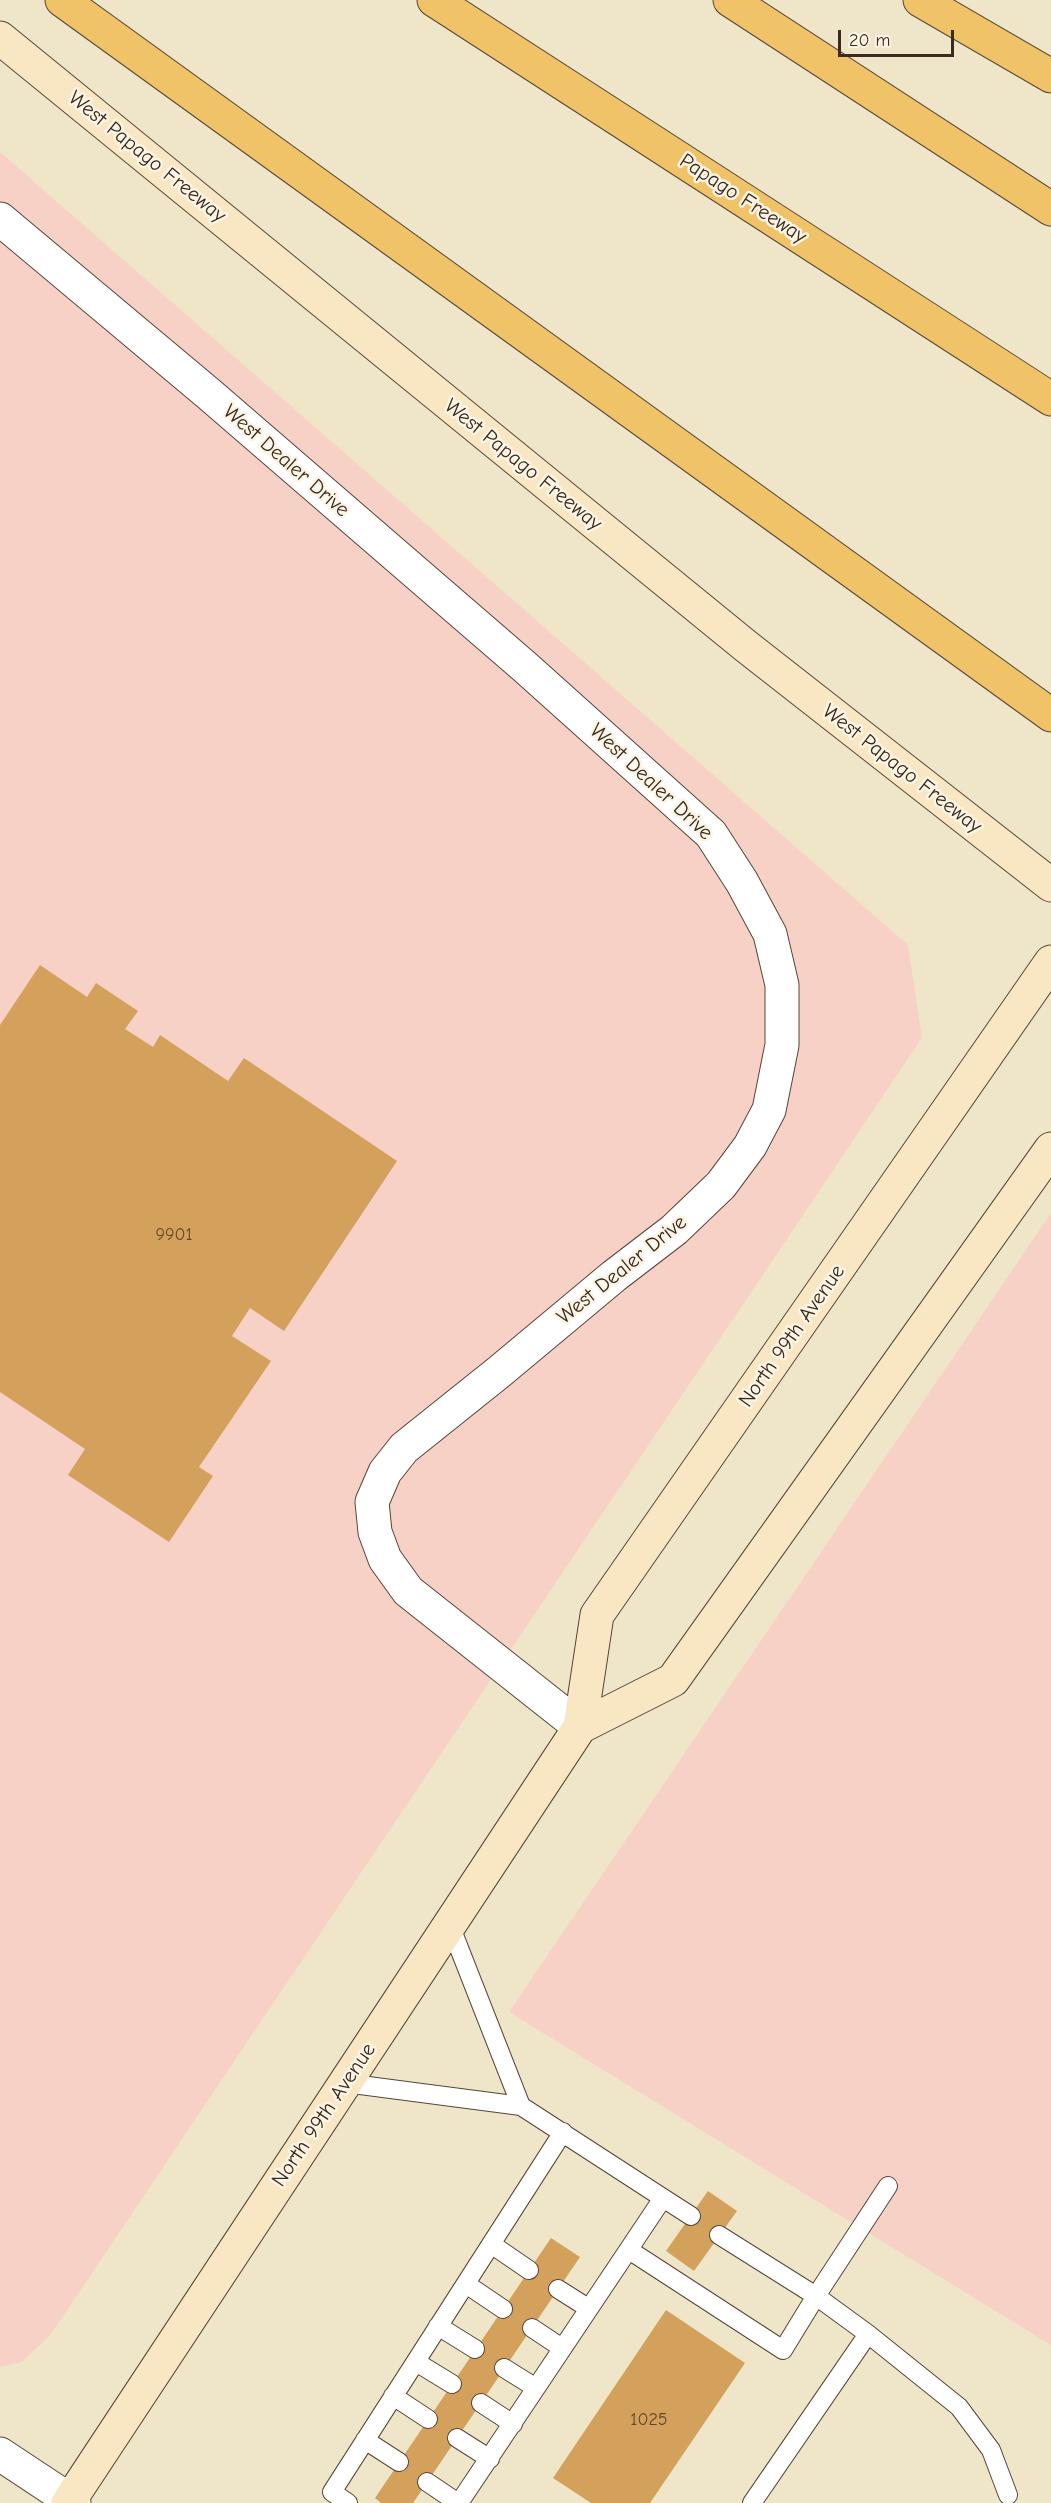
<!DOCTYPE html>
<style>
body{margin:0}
#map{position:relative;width:1051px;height:2503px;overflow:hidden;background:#efe6c9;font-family:"Comic Neue",sans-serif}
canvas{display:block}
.scale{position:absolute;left:838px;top:30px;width:116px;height:27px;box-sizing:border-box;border:3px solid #3b2a1e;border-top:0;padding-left:8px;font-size:18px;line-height:21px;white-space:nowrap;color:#3b2a1e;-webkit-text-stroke:4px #fcf5e5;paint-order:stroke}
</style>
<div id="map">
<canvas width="1051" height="2503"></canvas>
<div class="scale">20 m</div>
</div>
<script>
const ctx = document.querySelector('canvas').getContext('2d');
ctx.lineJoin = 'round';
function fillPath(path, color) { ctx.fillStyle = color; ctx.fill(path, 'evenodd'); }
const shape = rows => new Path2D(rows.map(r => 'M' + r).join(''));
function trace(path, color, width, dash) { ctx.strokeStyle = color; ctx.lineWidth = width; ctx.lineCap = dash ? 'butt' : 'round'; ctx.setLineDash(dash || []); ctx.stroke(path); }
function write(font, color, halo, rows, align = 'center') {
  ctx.font = font + ' "Comic Neue",sans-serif'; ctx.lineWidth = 5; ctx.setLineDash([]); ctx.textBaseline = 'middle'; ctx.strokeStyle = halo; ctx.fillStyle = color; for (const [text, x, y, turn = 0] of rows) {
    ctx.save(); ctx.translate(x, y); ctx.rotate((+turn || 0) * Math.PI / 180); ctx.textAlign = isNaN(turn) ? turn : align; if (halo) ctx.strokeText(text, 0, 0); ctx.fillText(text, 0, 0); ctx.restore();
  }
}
const built = shape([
 [0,152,908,945,922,1038,51,2334,22,2362,0,2367],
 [1051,1213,1051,2345,509,2012]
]);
const building = shape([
 [40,965,87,997,96,983,138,1011,125,1029,153,1047,160,1035,228,1081,244,1058,397,1161,284,1331,250,1308,232,1336,271,1361,199,1467,213,1476,169,1542,68,1475,85,1449,0,1392,0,1025],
 [708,2191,737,2211,694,2271,666,2251],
 [551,2238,580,2257,413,2503,381,2503,375,2498],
 [666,2310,745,2363,650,2503,591,2503,553,2478]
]);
const service = shape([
 [450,1925,521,2106],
 [345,2083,521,2106,663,2198,459,2503],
 [663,2198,691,2216],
 [491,2244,529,2270],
 [629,2250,783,2350,816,2296,719,2235],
 [466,2284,503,2309],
 [558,2289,588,2308],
 [438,2326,475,2349],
 [532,2328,562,2348],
 [868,2334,959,2407,991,2450,1008,2495],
 [416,2362,452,2384],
 [504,2368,536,2388],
 [393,2396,428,2419],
 [481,2403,513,2424],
 [457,2438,490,2459],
 [365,2440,399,2462],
 [427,2482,458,2503],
 [348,2503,332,2492,563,2132],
 [752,2503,868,2334,816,2296,888,2186]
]);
const tertiary = shape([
 [0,219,209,394,525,667,711,834,742,882,770,934,782,985,782,1045,769,1110,750,1146,721,1185,674,1230,614,1276,499,1372,404,1448,385,1472,372,1502,375,1532,385,1559,408,1591,580,1727],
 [0,2454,74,2503]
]);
const secondary = shape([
 [0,38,747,647,1051,885],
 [580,1727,673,1680,1051,1149],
 [68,2503,580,1727,597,1615,1051,962]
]);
const motorway = shape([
 [62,0,1051,715],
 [434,0,1051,399],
 [730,0,1051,209],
 [920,0,1051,76]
]);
const numberNames = [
 ["9901",174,1235],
 ["1025",649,2420]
];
const streetNames = [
 ["West Papago Freeway",147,157,39],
 ["Papago Freeway",743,199,33],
 ["West Dealer Drive",286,461,41],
 ["West Papago Freeway",523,465,39],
 ["West Papago Freeway",902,769,38],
 ["West Dealer Drive",651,782,43],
 ["West Dealer Drive",622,1270,-39],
 ["North 99th Avenue",792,1336,-55],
 ["North 99th Avenue",324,2115,-56]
];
fillPath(built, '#f7d1c6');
fillPath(building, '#d3a15b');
trace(service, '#564638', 20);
trace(tertiary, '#564638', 35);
trace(secondary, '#564638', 35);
trace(motorway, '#564638', 35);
trace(service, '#fff', 18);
trace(tertiary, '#fff', 33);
trace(secondary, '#f9e7c3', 33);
trace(motorway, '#f0c369', 33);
write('18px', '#61482d', null, numberNames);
write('21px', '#3b2a1e', '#fcf5e5', streetNames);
</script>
